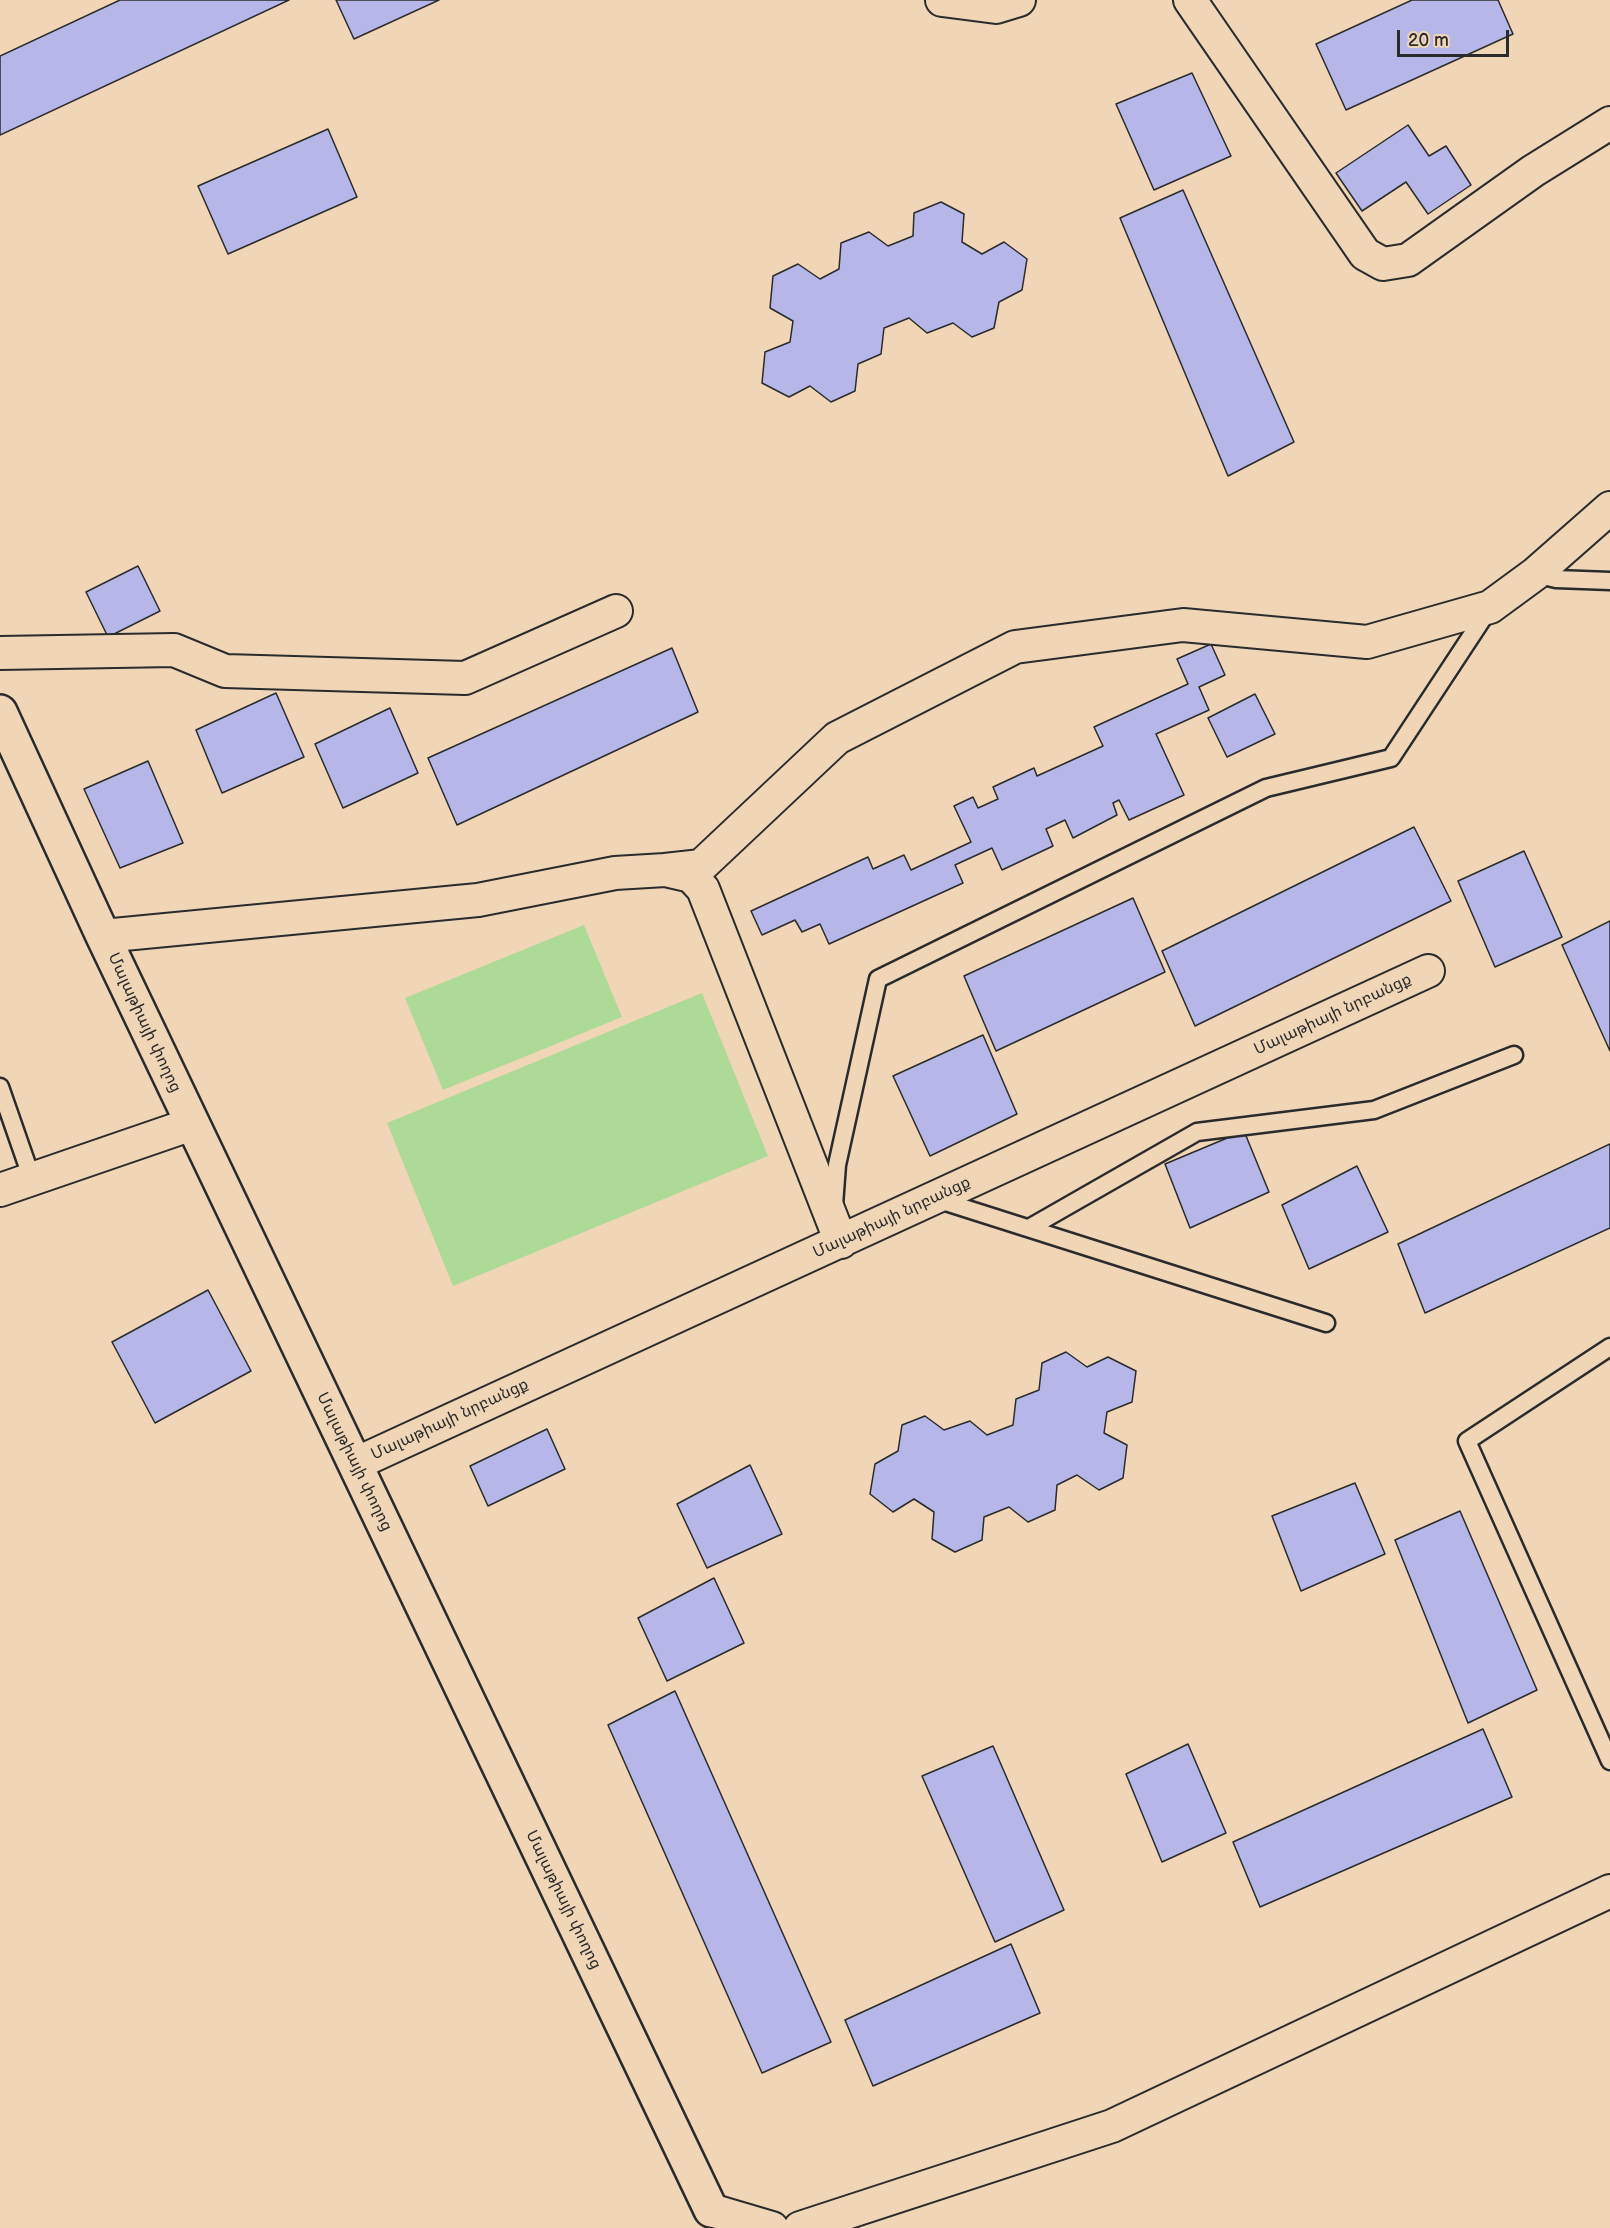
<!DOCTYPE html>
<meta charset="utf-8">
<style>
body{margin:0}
#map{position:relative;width:1610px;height:2228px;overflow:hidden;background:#f0d5b7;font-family:"Balsamiq Sans",sans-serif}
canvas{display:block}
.scale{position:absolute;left:1397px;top:30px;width:112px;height:27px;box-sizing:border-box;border:3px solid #2b2b2b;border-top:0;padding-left:8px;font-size:18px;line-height:21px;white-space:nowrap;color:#2b2b2b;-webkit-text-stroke:4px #f0d5b7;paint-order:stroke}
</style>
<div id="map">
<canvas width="1610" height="2228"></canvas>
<div class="scale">20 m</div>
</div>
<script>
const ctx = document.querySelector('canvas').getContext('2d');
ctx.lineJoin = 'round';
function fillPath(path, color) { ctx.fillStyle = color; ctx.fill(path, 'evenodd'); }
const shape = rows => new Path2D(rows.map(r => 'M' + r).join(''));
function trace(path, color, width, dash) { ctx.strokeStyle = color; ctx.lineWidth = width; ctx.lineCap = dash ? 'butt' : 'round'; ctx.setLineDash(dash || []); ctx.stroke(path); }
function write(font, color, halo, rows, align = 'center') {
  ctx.font = font + ' "Balsamiq Sans","Noto Sans Armenian",sans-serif'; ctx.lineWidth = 5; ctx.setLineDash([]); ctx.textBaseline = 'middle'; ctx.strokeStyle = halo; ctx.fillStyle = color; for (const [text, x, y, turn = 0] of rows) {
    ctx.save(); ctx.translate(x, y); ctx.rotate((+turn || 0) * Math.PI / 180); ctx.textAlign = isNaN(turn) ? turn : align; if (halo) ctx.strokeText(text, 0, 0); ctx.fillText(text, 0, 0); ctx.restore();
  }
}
const green = shape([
 [584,925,622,1017,443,1090,405,998],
 [702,993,768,1156,453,1286,387,1123]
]);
const building = shape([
 [120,0,289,0,0,135,0,56,120,0],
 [336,0,439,0,354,39,336,0],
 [1412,0,1498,0,1513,34,1346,110,1316,44,1412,0],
 [1192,73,1231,156,1154,190,1116,104,1192,73],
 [1408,125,1429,156,1446,146,1471,185,1428,214,1406,182,1362,211,1336,173,1408,125],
 [328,129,357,197,228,254,198,186,328,129],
 [1183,190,1294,442,1228,476,1120,218,1183,190],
 [941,202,964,214,962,242,982,254,1004,242,1027,259,1022,290,999,302,994,328,972,337,953,323,927,333,909,318,884,328,881,354,858,364,855,391,831,402,810,386,789,397,762,383,765,352,790,342,793,321,770,308,773,276,798,264,820,279,839,269,841,243,869,232,888,246,913,236,914,213,941,202],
 [138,566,160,611,108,637,86,592,138,566],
 [1211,644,1225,675,1199,687,1209,710,1156,734,1184,795,1129,820,1119,800,1113,803,1117,815,1073,838,1065,820,1046,829,1053,846,1002,870,992,848,955,865,963,883,829,944,820,924,802,932,795,920,762,935,751,911,868,857,873,869,904,855,911,870,971,842,954,806,973,797,978,808,998,799,993,787,1034,768,1037,776,1103,746,1094,727,1188,684,1177,659,1211,644],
 [672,648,698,712,457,825,428,758,672,648],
 [276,693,304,757,222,793,196,730,276,693],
 [1255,694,1275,734,1227,757,1208,718,1255,694],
 [390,708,418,773,343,808,315,744,390,708],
 [148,761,183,843,120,868,84,789,148,761],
 [1414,827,1451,901,1195,1026,1162,951,1414,827],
 [1524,851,1562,937,1495,967,1458,881,1524,851],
 [1133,898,1165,972,996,1051,964,976,1133,898],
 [1610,921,1610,1051,1562,945,1610,921],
 [983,1035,1017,1114,930,1156,893,1076,983,1035],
 [1244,1131,1269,1192,1190,1228,1165,1164,1244,1131],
 [1610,1144,1610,1228,1425,1313,1398,1244,1610,1144],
 [1357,1166,1388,1232,1309,1269,1282,1205,1357,1166],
 [208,1290,251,1371,155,1423,112,1342,208,1290],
 [1066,1352,1087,1367,1108,1357,1136,1371,1132,1402,1107,1412,1104,1433,1127,1445,1123,1478,1099,1490,1077,1475,1057,1485,1055,1510,1028,1522,1009,1507,984,1517,982,1540,955,1552,932,1539,934,1512,914,1499,893,1512,870,1494,875,1464,898,1451,902,1425,925,1416,944,1430,970,1421,987,1435,1013,1425,1016,1399,1039,1390,1042,1363,1066,1352],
 [547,1429,565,1469,488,1506,470,1466,547,1429],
 [750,1465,782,1534,707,1568,677,1504,750,1465],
 [1355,1483,1385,1554,1301,1591,1272,1516,1355,1483],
 [1460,1511,1537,1690,1468,1723,1395,1540,1460,1511],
 [714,1578,744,1643,667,1681,638,1618,714,1578],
 [675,1691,831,2042,762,2073,608,1725,675,1691],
 [1483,1729,1512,1797,1260,1907,1233,1842,1483,1729],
 [1188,1744,1226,1833,1162,1862,1126,1774,1188,1744],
 [993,1746,1064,1910,995,1942,922,1776,993,1746],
 [1011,1944,1040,2013,873,2086,845,2020,1011,1944]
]);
const lane = shape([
 [1535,574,1556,579,1610,581],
 [0,1087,32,1179],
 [936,1199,1326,1323],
 [834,1205,837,1165,878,979,1266,788,1391,758,1489,609],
 [1029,1228,1197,1132,1374,1110,1514,1055],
 [1610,1347,1467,1441,1610,1761]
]);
const street = shape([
 [942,0,996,7,1019,0],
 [1190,0,1365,254,1383,264,1408,260,1533,171,1610,123],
 [0,653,174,650,225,671,465,678,616,611],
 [665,870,701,866,837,738,1015,647,1183,625,1367,642,1490,607,1535,574,1610,508],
 [103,936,478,900,615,873,665,870,691,876,703,889,841,1242],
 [0,1190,192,1124],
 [355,1464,1428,971],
 [711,2210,772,2228],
 [800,2228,1112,2126,1610,1891]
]);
const secondary = shape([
 [0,712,103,936,711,2210]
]);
const streetNames = [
 ["Մալաթիայի նրբանցք",1333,1015,-25],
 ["Մալաթիայի փողոց",144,1023,65],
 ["Մալաթիայի նրբանցք",892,1218,-25],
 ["Մալաթիայի նրբանցք",450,1420,-25],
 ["Մալաթիայի փողոց",354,1462,64],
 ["Մալաթիայի փողոց",563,1900,64]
];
fillPath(green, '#aeda98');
fillPath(building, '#b6b7e8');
trace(building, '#2b2b2b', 1.5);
trace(lane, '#2b2b2b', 21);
trace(street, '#2b2b2b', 36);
trace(secondary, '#2b2b2b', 38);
trace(lane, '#f0d5b7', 16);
trace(street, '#f0d5b7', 32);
trace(secondary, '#f0d5b7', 33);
write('16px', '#2b2b2b', '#f0d5b7', streetNames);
</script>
